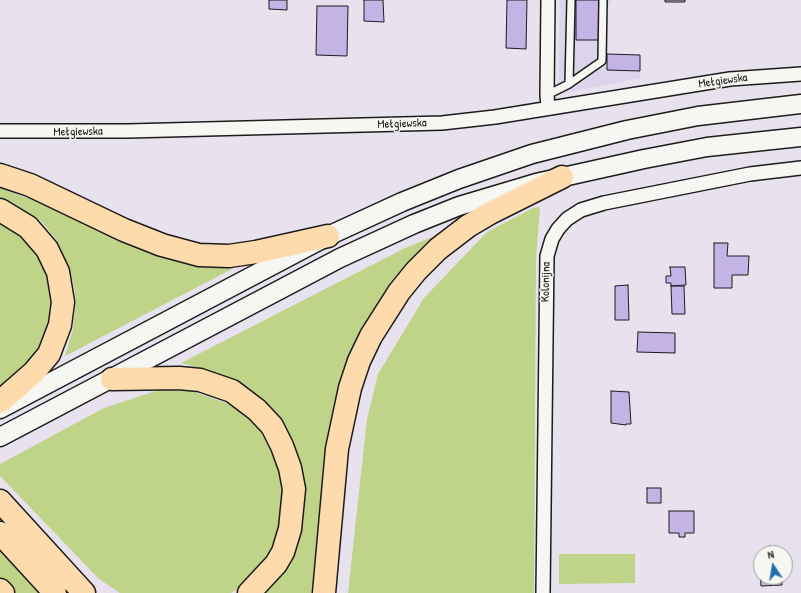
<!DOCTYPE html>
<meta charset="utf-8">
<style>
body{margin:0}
#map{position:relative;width:801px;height:593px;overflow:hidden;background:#e7e2ee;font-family:"Patrick Hand",sans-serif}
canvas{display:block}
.north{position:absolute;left:753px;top:545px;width:40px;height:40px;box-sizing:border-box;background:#f6f6f2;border:1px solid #9f9f9c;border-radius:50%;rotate:348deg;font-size:11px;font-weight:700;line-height:16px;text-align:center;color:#1c1c1c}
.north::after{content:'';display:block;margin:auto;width:14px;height:18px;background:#1f6fb2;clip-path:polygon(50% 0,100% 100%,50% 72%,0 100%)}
</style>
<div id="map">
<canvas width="801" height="593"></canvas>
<div class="north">N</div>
</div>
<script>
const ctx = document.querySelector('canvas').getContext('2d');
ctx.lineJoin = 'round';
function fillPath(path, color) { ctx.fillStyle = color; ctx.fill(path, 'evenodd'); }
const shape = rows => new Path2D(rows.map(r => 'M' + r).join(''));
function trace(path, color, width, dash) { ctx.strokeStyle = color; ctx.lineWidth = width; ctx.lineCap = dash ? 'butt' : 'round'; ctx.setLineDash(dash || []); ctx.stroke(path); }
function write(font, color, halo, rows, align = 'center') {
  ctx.font = font + ' "Patrick Hand",sans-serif'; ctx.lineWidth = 3; ctx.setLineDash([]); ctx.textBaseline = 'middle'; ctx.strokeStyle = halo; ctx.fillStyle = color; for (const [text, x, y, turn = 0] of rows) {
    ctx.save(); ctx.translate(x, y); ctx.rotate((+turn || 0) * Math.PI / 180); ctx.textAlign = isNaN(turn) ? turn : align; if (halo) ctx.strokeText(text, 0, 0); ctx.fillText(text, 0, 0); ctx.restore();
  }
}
const built = shape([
 [560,0,611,0,608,8,607,54,640,55,640,78,558,94]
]);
const green = shape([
 [0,188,42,203,119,240,180,262,206,267,234,268,65,356,73,329,76,300,73,282,66,262,56,239,41,221,14,204,0,198],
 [540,207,536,259,534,593,348,593,367,419,378,374,424,298,487,232,533,208],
 [0,221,23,235,35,249,47,269,53,292,53,315,37,356,0,388],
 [437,235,387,290,366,324,346,365,332,420,317,593,264,593,270,589,286,563,294,548,303,525,306,490,296,455,273,410,235,381,206,370,181,363,405,248],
 [156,391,191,391,229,404,256,425,277,458,284,489,278,539,263,565,238,589,231,593,120,593,99,579,0,476,0,464,104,408],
 [0,544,44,593,12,593,0,580],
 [559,554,635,554,635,583,559,584]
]);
const building = shape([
 [269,0,287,0,287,10,269,9,269,0],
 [364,0,383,0,384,22,364,21,364,0],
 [507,0,527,0,526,49,506,48,507,0],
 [576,0,599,0,599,40,576,40,576,0],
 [665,0,685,0,685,2,665,2,665,0],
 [317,6,348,6,347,56,316,55,317,6],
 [607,54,640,55,640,71,607,70,607,54],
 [714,243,728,243,727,256,749,256,748,275,732,275,732,288,714,288,714,243],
 [670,267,685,267,686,285,671,286,671,283,666,283,666,276,671,276,670,267],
 [628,285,629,320,615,320,615,286,628,285],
 [671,286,684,286,685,314,672,314,671,286],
 [638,332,675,333,675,353,637,352,638,332],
 [611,391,629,392,631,424,626,424,626,425,611,423,611,391],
 [647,488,661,488,661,503,647,503,647,488],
 [669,511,694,511,694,533,685,533,685,537,679,537,679,533,669,533,669,511],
 [760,571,761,577,782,577,782,585,761,586,760,571]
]);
const service = shape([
 [569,84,571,0],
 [547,95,569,84,602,61,603,0]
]);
const minor = shape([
 [548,0,547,95,548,107],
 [0,131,128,131,442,123,495,117,730,79,801,74],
 [543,593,547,256,552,239,558,229,567,219,581,210,604,203,750,174,801,168]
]);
const secondary = shape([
 [0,409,328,236,402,202,459,179,532,154,627,130,698,116,801,104],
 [0,437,340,258,414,224,459,206,536,183,644,159,707,147,801,137]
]);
const motorway = shape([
 [0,175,30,185,124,230,162,245,199,255,229,256,256,252,328,236],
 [0,210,28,227,47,249,58,272,63,302,60,325,49,354,34,372,0,402],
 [112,379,179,378,200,380,232,391,257,410,272,426,282,446,290,468,294,489,290,529,283,552,276,564,249,593],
 [0,501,84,593],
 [0,533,55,593],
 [0,590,3,593],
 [324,593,337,449,350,388,359,361,371,336,399,292,416,271,438,249,468,226,490,213,562,177]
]);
const streetNames = [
 ["Mełgiewska",723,81,-8],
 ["Mełgiewska",402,124,-2],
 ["Mełgiewska",78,132,-1],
 ["Kolonijna",546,282,-89]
];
fillPath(built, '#dcd4eb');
fillPath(green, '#bfd389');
fillPath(building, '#c3b4e5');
trace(building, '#1c1c1c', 1);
trace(service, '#1c1c1c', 10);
trace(minor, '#1c1c1c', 16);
trace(secondary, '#1c1c1c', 21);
trace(motorway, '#1c1c1c', 25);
trace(service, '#f6f6f2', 7);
trace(minor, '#f6f6f2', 13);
trace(secondary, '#f6f6f2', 18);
trace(motorway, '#fedbac', 22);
write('12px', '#1c1c1c', '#f6f6f2', streetNames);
</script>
